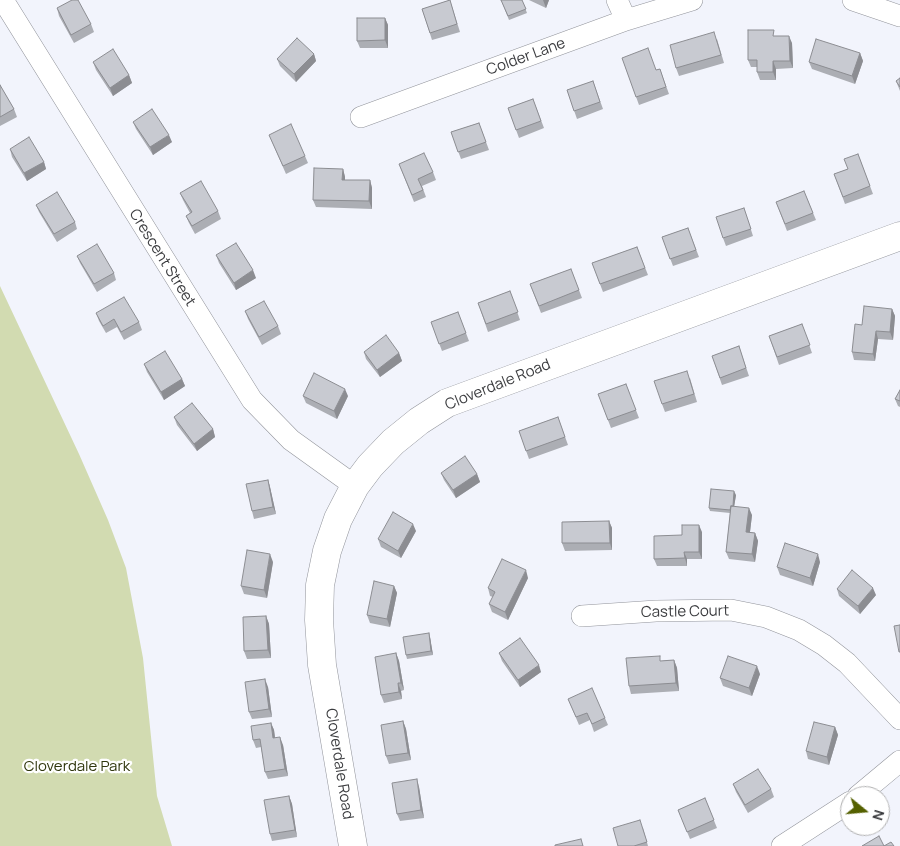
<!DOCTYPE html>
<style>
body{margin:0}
#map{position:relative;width:900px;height:846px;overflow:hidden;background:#f2f4fc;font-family:Manrope,sans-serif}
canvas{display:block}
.north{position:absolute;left:840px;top:786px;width:50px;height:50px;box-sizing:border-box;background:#fff;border:1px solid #b1b1b2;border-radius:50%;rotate:107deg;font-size:14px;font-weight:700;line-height:20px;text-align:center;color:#3b3c3f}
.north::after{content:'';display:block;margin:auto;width:18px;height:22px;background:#546000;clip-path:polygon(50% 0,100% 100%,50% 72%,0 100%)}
</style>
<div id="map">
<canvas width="900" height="846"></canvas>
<div class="north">N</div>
</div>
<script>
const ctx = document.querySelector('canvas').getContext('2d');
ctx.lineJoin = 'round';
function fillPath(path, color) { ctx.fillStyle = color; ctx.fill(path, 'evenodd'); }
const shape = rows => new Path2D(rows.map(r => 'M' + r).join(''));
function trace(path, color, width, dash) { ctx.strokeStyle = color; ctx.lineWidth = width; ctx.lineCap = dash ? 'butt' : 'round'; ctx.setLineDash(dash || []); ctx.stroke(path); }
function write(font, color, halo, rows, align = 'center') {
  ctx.font = font + ' Manrope,sans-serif'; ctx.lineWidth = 4.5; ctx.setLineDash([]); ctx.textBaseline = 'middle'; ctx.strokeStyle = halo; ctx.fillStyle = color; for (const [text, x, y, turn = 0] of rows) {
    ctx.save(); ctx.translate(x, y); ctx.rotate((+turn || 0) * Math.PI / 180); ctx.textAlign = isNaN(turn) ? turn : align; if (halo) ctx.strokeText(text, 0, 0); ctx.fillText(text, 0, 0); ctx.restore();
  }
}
const green = shape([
 [0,286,79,454,108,520,126,568,143,658,157,796,172,846,0,846]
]);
const minor = shape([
 [3,0,252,400,291,440,355,486],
 [617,0,626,20],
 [853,0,900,16],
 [361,117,626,20,692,0],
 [582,616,656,611,731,610,766,617,799,630,824,645,847,663,900,719],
 [858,796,900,761],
 [782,846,850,802]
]);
const tertiary = shape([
 [353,846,322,665,319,620,320,585,327,551,338,519,355,486,370,466,393,442,419,421,447,403,900,236]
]);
const wall = shape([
 [450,0,460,32,432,40,422,9],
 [501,0,522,0,527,13,509,20],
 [529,0,549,0,546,8],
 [57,8,91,24,94,32,74,43,59,16],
 [385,18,388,25,388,48,360,48,357,41],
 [776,36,792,43,793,68,776,69,776,80,760,80,757,72,757,67,751,67,748,60],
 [717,39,724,63,679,76,676,68],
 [860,53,863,61,855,84,812,69,809,62],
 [314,54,316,61,296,82,280,66,277,59],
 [622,58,656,70,660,69,669,94,639,105],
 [93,62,129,75,132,83,113,96,96,70],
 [900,78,900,91,896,81],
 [593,81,603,109,577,119,567,90],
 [0,85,14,109,17,117,0,126],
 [533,99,544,128,519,138,508,108],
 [133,122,172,142,153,155,136,129],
 [479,123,489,150,461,159,451,132],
 [269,135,305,156,308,163,286,174],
 [10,149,44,162,46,169,27,181,12,157],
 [858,154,873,194,845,204,834,174,848,169],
 [399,164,433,172,436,180,422,186,426,197,414,202],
 [343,169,345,177,345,180,370,180,372,188,372,209,316,207,313,200],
 [804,191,816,220,787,231,776,202],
 [180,193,218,211,221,219,195,234,189,223,186,216,190,213,183,200],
 [36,205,75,222,77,229,57,242,39,212],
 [744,208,753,236,726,246,723,238],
 [688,228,699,257,673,266,662,237],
 [637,247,648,275,603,292,592,263],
 [216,255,256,278,236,290,219,263],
 [77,256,114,273,116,280,97,292,80,263],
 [571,269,582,298,541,313,530,284],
 [510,291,520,320,488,332,478,303],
 [892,309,895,316,893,340,878,339,875,361,854,360,852,352,862,325],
 [245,311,278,326,281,334,262,345,248,319],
 [458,312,469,341,442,351,431,322],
 [96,313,139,322,142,330,124,340,117,327,106,333,99,321],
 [802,324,812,353,779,365,769,336],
 [739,346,749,376,722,385,712,356],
 [364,352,399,353,402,361,380,377,366,359],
 [144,364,182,379,185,386,164,400,147,372],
 [690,378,697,402,665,412,662,404],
 [626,384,639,418,611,428,598,394],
 [900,390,900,407,898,406,895,399],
 [303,396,348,396,337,419,306,403],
 [174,417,213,429,215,437,197,451,177,425],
 [558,417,568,445,529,459,519,431],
 [441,473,477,474,480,482,456,498,444,480],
 [268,480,270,487,276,514,254,519,252,511],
 [736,495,734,506,752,515,750,532,755,533,758,541,755,562,729,559,726,552,730,513,710,511,709,508],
 [609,521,612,528,612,550,565,551,562,543],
 [416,531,401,558,381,547,378,539],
 [702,532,702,559,687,559,687,566,657,566,654,559,682,535],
 [273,562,267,598,244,594,241,586],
 [820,562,813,586,780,575,777,567],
 [528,578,508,620,492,612,489,604,493,597,490,596,488,588],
 [394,586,397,593,390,627,370,623,367,615],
 [837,589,876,595,860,614,839,596],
 [266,616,269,624,271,658,247,659,244,651],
 [429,633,430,637,433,655,407,659,406,655],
 [396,653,399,661,404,690,401,691,402,699,384,703,381,695],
 [499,653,541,672,520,687,502,661],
 [674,660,677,668,679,691,631,694,629,686,662,661],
 [760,674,752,696,723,686,720,678],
 [268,687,272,717,252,719,249,712],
 [568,699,605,718,608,725,594,732,590,720,579,725],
 [403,721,406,729,411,760,389,764,386,756],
 [271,723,274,730,275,738,283,745,288,776,268,779,265,772,261,747,256,748,253,740],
 [835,727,838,735,829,765,808,759,806,751],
 [733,784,771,789,774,797,748,813,736,792],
 [419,787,424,818,400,821,397,814],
 [289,796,292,804,297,837,272,841,270,834],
 [705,798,717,828,690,839,678,810],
 [643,828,648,846,618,846]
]);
const shadedWall = shape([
 [543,0,549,0,546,8],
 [385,18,388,25,388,48,385,40],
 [789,36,792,43,793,68,790,61],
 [860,53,863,61,855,84,852,76],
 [314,54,316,61,296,82,294,74],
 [773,61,776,69,776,80,773,72],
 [129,75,132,83,113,96,110,88],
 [169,135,172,142,153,155,150,147],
 [44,162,46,169,27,181,24,173],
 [343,169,345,177,345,187,342,180],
 [370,180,372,188,372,209,369,201],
 [253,270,256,278,236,290,234,283],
 [892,309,895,316,893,340,890,332],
 [876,331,878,339,875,361,873,354],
 [399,353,402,361,380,377,377,370],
 [182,379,185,386,164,400,161,392],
 [345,389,348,396,337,419,334,411],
 [213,429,215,437,197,451,194,444],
 [477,474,480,482,456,498,453,490],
 [268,480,270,487,276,514,273,507],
 [734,491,736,495,733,514,732,510],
 [749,508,752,515,749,540,746,532],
 [609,521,612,528,612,550,610,543],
 [413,524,416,531,401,558,398,551],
 [699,525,702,532,702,559,699,552],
 [755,533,758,541,755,562,752,554],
 [684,552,687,559,687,566,685,558],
 [270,554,273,562,267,598,264,590],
 [818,554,820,562,813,586,810,578],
 [526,570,528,578,508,620,505,612],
 [394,586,397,593,390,627,387,619],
 [873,588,876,595,860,614,858,606],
 [266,616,269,624,271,658,268,650],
 [429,633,430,637,433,655,431,651],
 [396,653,399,661,404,690,401,683],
 [674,660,677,668,679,691,676,683],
 [539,665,541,672,520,687,518,680],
 [757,666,760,674,752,696,749,688],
 [265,679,268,687,272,717,269,709],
 [398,683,401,691,402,699,399,692],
 [403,721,406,729,411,760,408,753],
 [271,723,274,730,276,746,273,738],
 [835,727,838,735,829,765,827,757],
 [280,737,283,745,288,776,285,769],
 [417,779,419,787,424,818,421,810],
 [289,796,292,804,297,837,295,830]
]);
const building = shape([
 [72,0,78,0,91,24,71,35,57,8,72,0],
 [450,0,457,24,430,33,422,9,450,0],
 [501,0,522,0,526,9,508,16,501,0],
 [357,18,385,18,385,40,357,41,357,18],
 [748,30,774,30,773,36,789,36,790,61,773,61,773,72,757,72,757,60,748,60,748,30],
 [714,32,721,55,676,68,670,45,714,32],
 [297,38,314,54,294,74,277,59,297,38],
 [816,39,860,53,852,76,809,62,816,39],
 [648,48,656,70,660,69,666,87,636,97,622,58,648,48],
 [113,49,129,75,110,88,93,62,113,49],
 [900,78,900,87,896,81,900,78],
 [593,81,600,102,574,111,567,90,593,81],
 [0,85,14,109,0,117,0,85],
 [533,99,541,121,516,130,508,108,533,99],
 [152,109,169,135,150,147,133,122,152,109],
 [479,123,486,142,458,152,451,132,479,123],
 [291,124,305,156,283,166,269,135,291,124],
 [29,137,44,162,24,173,10,149,29,137],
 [424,153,433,172,418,179,423,190,412,195,399,164,424,153],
 [858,154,870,186,843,197,834,174,848,169,844,159,858,154],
 [314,168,343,169,342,180,370,180,369,201,313,200,314,168],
 [201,181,218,211,192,226,186,216,192,212,180,193,201,181],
 [804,191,813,213,785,224,776,202,804,191],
 [57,192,75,222,54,234,36,205,57,192],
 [744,208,751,229,723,238,716,217,744,208],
 [688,228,696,250,670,259,662,237,688,228],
 [236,243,253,270,234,283,216,255,236,243],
 [97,244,114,273,94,284,77,256,97,244],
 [637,247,645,268,600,284,592,263,637,247],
 [571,269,579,290,539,306,530,284,571,269],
 [510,291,518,312,486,324,478,303,510,291],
 [124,297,139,322,121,332,114,319,103,326,96,313,124,297],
 [264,301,278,326,259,337,245,311,264,301],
 [864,306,892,309,890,332,876,331,873,354,852,352,855,324,862,325,864,306],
 [458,312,466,333,439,344,431,322,458,312],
 [802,324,810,345,777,357,769,336,802,324],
 [386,335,399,353,377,370,364,352,386,335],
 [739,346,746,368,720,378,712,356,739,346],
 [165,351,182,379,161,392,144,364,165,351],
 [687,371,694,394,662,404,654,381,687,371],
 [314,373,345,389,334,411,303,396,314,373],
 [626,384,636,410,608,420,598,394,626,384],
 [900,390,900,401,895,399,900,390],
 [192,403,213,429,194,444,174,417,192,403],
 [558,417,565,437,526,451,519,431,558,417],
 [465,456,477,474,453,490,441,473,465,456],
 [268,480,273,507,252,511,246,484,268,480],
 [711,489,734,491,733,506,731,506,730,510,709,508,711,489],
 [731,506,749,508,746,532,755,533,752,554,726,552,731,506],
 [393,512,413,524,398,551,378,539,393,512],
 [609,521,610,543,562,543,562,522,609,521],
 [682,525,699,525,699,552,684,552,685,558,654,559,654,536,682,535,682,525],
 [785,543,818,554,810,578,777,567,785,543],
 [247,550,270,554,264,590,241,586,247,550],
 [502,559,526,570,505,612,489,604,495,592,488,588,502,559],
 [852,570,873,588,858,606,837,589,852,570],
 [374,581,394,586,387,619,367,615,374,581],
 [266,616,268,650,244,651,243,617,266,616],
 [900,625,900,652,899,652,894,626,900,625],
 [429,633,431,651,406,655,403,637,429,633],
 [520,638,539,665,518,680,499,653,520,638],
 [396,653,401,683,398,683,399,692,381,695,375,657,396,653],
 [660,656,660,661,674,660,676,683,629,686,626,658,660,656],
 [728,656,757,666,749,688,720,678,728,656],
 [265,679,269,709,249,712,245,682,265,679],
 [592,688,605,718,592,724,587,713,576,717,568,699,592,688],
 [403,721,408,753,386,756,381,725,403,721],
 [814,722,835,727,827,757,806,751,814,722],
 [271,723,273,738,280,737,285,769,265,772,260,739,253,740,251,726,271,723],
 [758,769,771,789,745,805,733,784,758,769],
 [417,779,421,810,397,814,392,783,417,779],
 [289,796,295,830,270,834,264,800,289,796],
 [705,798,714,820,687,832,678,810,705,798],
 [640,820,647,842,634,846,618,846,613,828,640,820],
 [879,836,884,846,891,842,894,846,862,846,879,836],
 [581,839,583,846,555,846,555,845,581,839]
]);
const streetNames = [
 ["Colder Lane",526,57,-20],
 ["Crescent Street",162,258,58],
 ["Cloverdale Road",498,385,-22],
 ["Castle Court",685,612,-1],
 ["Cloverdale Road",339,764,81]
];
const parkNames = [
 ["Cloverdale Park",77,767]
];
fillPath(green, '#d2dbb1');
trace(minor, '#92949b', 22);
trace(tertiary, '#92949b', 29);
trace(minor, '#fff', 21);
trace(tertiary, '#fff', 28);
fillPath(wall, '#acaeb4');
fillPath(shadedWall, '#8c8d92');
fillPath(building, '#c8cad1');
trace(building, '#8c8d92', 1);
write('15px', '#3b3c3f', '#fff', streetNames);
write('15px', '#30370e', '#fff', parkNames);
</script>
